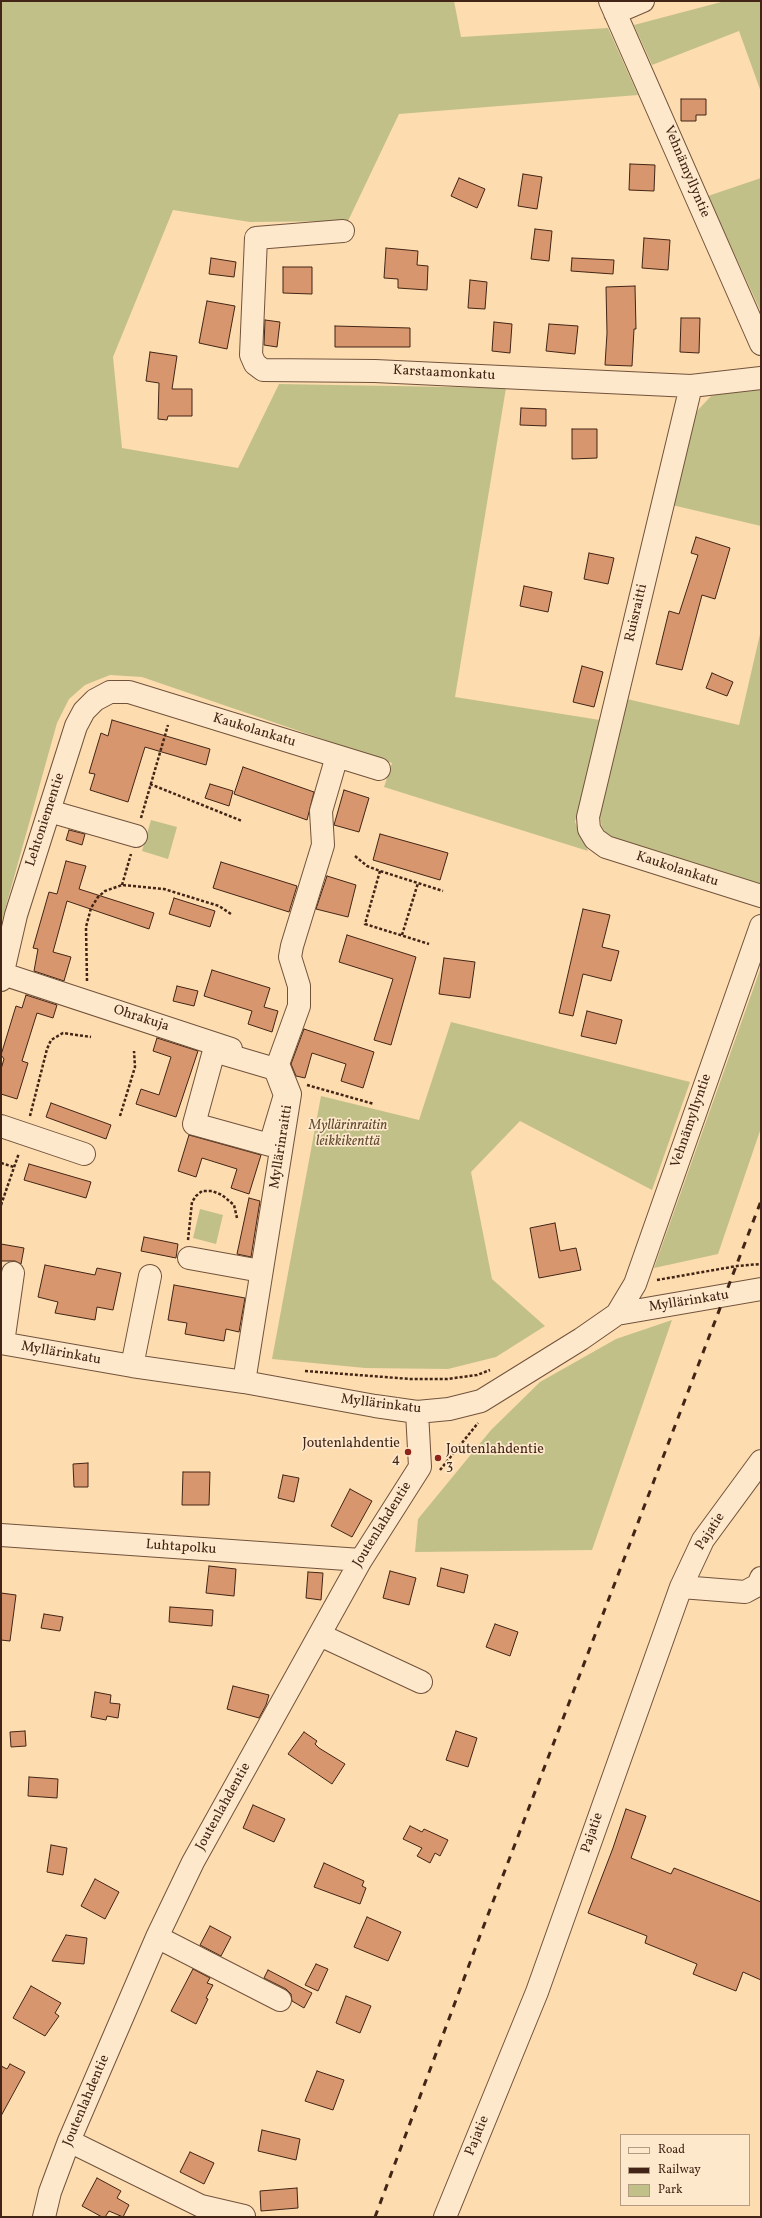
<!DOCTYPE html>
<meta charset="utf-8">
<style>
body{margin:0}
#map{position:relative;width:762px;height:2218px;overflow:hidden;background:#fddcaf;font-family:Vollkorn,serif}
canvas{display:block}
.frame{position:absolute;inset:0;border:2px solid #422516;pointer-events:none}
.legend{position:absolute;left:620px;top:2134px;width:130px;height:72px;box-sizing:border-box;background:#fee8cb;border:1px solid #b39a83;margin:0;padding:5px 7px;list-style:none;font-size:12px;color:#422516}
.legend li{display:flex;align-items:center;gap:8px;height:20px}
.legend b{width:20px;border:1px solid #b39a83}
</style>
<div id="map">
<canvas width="762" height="2218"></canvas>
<div class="frame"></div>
<ul class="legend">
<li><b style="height:5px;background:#fee8cb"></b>Road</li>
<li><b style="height:5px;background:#422516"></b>Railway</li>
<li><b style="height:11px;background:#c2c089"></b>Park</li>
</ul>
</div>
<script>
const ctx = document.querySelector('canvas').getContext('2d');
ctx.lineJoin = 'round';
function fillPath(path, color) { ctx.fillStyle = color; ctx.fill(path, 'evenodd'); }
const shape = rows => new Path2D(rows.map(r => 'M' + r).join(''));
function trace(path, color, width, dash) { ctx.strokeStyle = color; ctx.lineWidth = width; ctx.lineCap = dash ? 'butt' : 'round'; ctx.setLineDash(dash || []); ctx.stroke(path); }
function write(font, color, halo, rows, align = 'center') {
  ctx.font = font + ' Vollkorn,serif'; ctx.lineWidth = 3.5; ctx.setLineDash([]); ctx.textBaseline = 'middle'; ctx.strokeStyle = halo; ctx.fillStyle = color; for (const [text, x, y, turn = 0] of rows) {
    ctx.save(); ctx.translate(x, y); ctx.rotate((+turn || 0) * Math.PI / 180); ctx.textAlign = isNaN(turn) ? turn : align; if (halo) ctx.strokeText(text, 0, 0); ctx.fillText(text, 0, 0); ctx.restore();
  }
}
const green = shape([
 [1,1,454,1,461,37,608,28,638,95,399,114,348,221,250,222,173,210,113,357,122,448,238,468,279,384,506,388,455,697,600,720,575,822,588,851,384,787,392,763,142,677,110,675,85,685,69,699,57,723,1,924],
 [725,1,761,1,761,92,739,31,652,65,634,25],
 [761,178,761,312,708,196],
 [754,386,761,387,761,526,672,505,690,425,698,410,711,396],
 [761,630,761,885,609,838,602,827,599,812,627,699,739,725],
 [151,820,177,827,168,859,142,851],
 [761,967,761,1128,718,1254,654,1268],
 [451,1022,690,1082,652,1190,520,1121,471,1172,492,1279,545,1326,496,1357,448,1369,365,1368,272,1359,321,1096,419,1120],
 [200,1209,223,1215,216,1244,193,1238],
 [672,1320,592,1550,415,1552,418,1519,491,1430,540,1382,616,1339]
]);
const building = shape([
 [681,99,706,99,706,115,696,115,696,121,681,121,681,99],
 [630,164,655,165,654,191,629,190,630,164],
 [523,174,542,177,537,209,518,206,523,174],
 [459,178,485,189,477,208,451,196,459,178],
 [535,229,552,231,549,261,531,259,535,229],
 [644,238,670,240,668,270,642,268,644,238],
 [386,248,418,251,417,265,428,266,427,290,398,288,398,279,384,278,386,248],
 [211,258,236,262,234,277,209,274,211,258],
 [572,258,614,260,613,274,571,271,572,258],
 [283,267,312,267,312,294,283,293,283,267],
 [470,280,487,282,485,309,468,308,470,280],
 [635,286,636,329,634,329,632,366,605,365,607,333,606,287,635,286],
 [207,301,235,306,227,349,199,343,207,301],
 [681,318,700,318,699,353,680,352,681,318],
 [265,320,280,322,277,347,264,345,265,320],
 [494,322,512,324,510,353,492,351,494,322],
 [549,324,578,326,575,354,546,351,549,324],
 [335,326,410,328,410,347,335,347,335,326],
 [150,352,177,356,172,389,192,389,192,416,168,416,167,420,158,419,159,383,146,381,150,352],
 [521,408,546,409,546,426,520,425,521,408],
 [572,429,597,429,597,458,572,459,572,429],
 [696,537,730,548,715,599,702,595,682,670,656,664,669,611,679,614,698,555,691,553,696,537],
 [589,553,614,558,608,584,584,579,589,553],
 [524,586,552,592,548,612,520,606,524,586],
 [582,666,603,672,594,707,573,702,582,666],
 [712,673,733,682,727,696,706,688,712,673],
 [112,720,210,749,206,765,145,747,128,802,90,790,95,774,89,773,101,733,108,736,112,720],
 [243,767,314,792,307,820,234,794,243,767],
 [210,784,233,791,229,806,205,798,210,784],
 [344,790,369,798,359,832,334,825,344,790],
 [69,830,85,834,82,845,66,840,69,830],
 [380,834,448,853,440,880,373,860,380,834],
 [66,861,86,866,79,889,154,913,149,929,67,901,53,952,71,957,64,981,34,971,38,949,33,948,49,892,57,894,66,861],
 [221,862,297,886,289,912,213,888,221,862],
 [327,876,356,885,348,917,316,909,327,876],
 [174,898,215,911,210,927,169,914,174,898],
 [583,909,610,915,602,947,619,951,611,981,583,974,573,1016,559,1013,583,909],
 [347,935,416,957,391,1045,374,1040,393,979,339,962,347,935],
 [444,958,475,962,470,998,439,994,444,958],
 [212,970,270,988,264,1007,278,1011,272,1032,248,1024,252,1011,204,996,212,970],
 [177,986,198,991,194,1006,173,1001,177,986],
 [26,995,57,1005,53,1018,37,1013,22,1061,28,1063,17,1099,1,1094,1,1069,4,1059,1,1055,16,1006,22,1008,26,995],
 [587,1011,622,1020,616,1044,581,1036,587,1011],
 [304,1029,374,1052,363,1088,341,1081,346,1064,312,1053,305,1078,296,1076,291,1064,304,1029],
 [157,1038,198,1051,176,1117,136,1104,141,1089,159,1095,171,1057,153,1051,157,1038],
 [51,1103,111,1125,106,1139,46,1117,51,1103],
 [189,1135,261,1155,249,1194,231,1188,237,1169,202,1158,196,1177,178,1171,189,1135],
 [29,1164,91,1182,86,1198,24,1180,29,1164],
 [249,1198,260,1201,251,1257,237,1254,249,1198],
 [555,1223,560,1251,576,1248,581,1270,539,1278,530,1228,555,1223],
 [144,1237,178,1244,176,1258,141,1251,144,1237],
 [1,1244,24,1248,21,1264,15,1261,1,1261,1,1244],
 [45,1265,95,1275,97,1268,121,1273,113,1310,97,1307,95,1320,55,1313,58,1302,38,1297,45,1265],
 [174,1285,245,1298,239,1332,226,1329,224,1341,185,1334,187,1323,168,1320,174,1285],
 [88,1463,88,1487,74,1487,73,1464,88,1463],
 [183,1472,210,1472,209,1505,182,1505,183,1472],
 [283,1475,299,1478,294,1502,278,1498,283,1475],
 [350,1489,372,1501,352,1537,331,1526,350,1489],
 [209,1566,236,1569,234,1596,206,1593,209,1566],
 [441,1568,468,1575,464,1593,437,1586,441,1568],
 [390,1571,416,1578,409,1605,383,1598,390,1571],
 [308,1572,323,1573,321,1600,306,1598,308,1572],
 [1,1593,16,1595,10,1641,1,1640,1,1593],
 [170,1607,213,1610,212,1626,169,1622,170,1607],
 [44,1614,63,1617,60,1631,41,1628,44,1614],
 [495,1624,518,1632,510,1656,486,1647,495,1624],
 [233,1686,269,1695,266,1705,259,1718,227,1709,233,1686],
 [95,1692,111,1695,110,1703,120,1704,118,1718,107,1716,106,1720,91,1717,95,1692],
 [25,1731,26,1746,11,1747,10,1732,25,1731],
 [456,1731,477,1738,468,1767,446,1760,456,1731],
 [304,1732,317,1741,315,1744,319,1748,345,1764,332,1784,288,1754,304,1732],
 [29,1777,58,1779,57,1798,28,1796,29,1777],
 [253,1805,285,1819,274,1842,243,1828,253,1805],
 [626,1809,646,1816,631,1858,671,1874,674,1868,761,1902,761,1980,743,1972,736,1991,693,1974,697,1964,645,1943,647,1936,588,1913,613,1848,626,1809],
 [410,1826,422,1832,424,1829,448,1840,440,1856,435,1853,430,1863,417,1856,422,1848,403,1839,410,1826],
 [51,1845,67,1848,63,1875,47,1872,51,1845],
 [324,1863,364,1881,362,1886,366,1888,360,1904,314,1887,324,1863],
 [95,1879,119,1892,105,1919,81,1906,95,1879],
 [367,1917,401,1932,388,1961,354,1947,367,1917],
 [210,1926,231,1937,221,1956,200,1945,210,1926],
 [66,1935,87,1938,84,1964,52,1961,66,1935],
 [316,1964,328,1969,318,1991,305,1985,316,1964],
 [193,1969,210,1978,207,1983,213,1985,206,1998,208,1999,196,2024,171,2011,193,1969],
 [268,1970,312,1993,304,2008,292,2001,291,1994,286,1989,264,1978,268,1970],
 [31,1986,61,2003,55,2013,59,2016,45,2036,13,2018,31,1986],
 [346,1996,371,2006,360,2033,336,2023,346,1996],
 [10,2064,25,2072,1,2116,1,2066,7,2069,10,2064],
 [317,2071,344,2080,333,2110,305,2101,317,2071],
 [262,2130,300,2139,296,2160,258,2151,262,2130],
 [190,2152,214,2163,204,2184,180,2172,190,2152],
 [97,2178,121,2191,117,2198,129,2205,123,2217,109,2211,105,2217,102,2217,82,2206,97,2178],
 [297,2188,298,2208,261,2211,260,2191,297,2188]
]);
const path = shape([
 [150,784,242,821],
 [141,818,168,725],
 [355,856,367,866,380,871,443,891],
 [380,871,365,924,429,944],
 [122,885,131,854],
 [402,935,418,883],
 [87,981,86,927,91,908,98,897,105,891,122,885,164,889,219,906,231,914],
 [307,1085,374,1104],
 [30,1116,47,1049,51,1040,63,1033,91,1037],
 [120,1116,135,1067,134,1051],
 [1,1163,14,1167],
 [1,1205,19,1153],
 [188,1240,192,1202,196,1196,202,1191,212,1191,222,1195,234,1205,237,1218],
 [657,1280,737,1266,761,1264],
 [305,1371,411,1379,447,1379,477,1375,490,1370],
 [440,1470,478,1423]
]);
const minor = shape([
 [610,1,761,344],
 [615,13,643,1],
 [343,231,256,238,251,355,255,364,263,370,375,371,691,386,761,378],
 [691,386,588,817,589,829,595,839,606,847,761,896],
 [49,811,136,836],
 [3,974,231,1049],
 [1,980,16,915,76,726,84,711,95,700,110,692,129,692,379,769],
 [214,1051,275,1069,285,1095,270,1145,194,1124,214,1051],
 [1,1126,84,1154],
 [189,1258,261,1271],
 [617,1314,635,1284,761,926],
 [1,1343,132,1366,244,1382,375,1406,417,1412,449,1409,481,1401,581,1339,617,1314,761,1289],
 [3,1343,13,1273],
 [132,1366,150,1276],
 [244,1382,290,1094,278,1064,299,1006,299,986,290,957,292,946,323,845,321,811,337,756],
 [1,1535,361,1560],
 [681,1587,745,1592,758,1585,761,1578],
 [320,1635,421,1682],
 [157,1937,280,2000],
 [69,2141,201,2206,244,2216],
 [44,2217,50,2192,69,2141,157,1937,193,1862,361,1560,420,1467,417,1412],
 [445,2217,537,1992,681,1587,703,1540,761,1461]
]);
const rail = shape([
 [375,2217,481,1933,761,1201]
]);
const markers = [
 [408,1452,4,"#8f2418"],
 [438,1458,4,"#8f2418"]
];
const streetNames = [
 ["Vehnämyllyntie",686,172,67],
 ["Karstaamonkatu",444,374,3],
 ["Ruisraitti",637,613,-77],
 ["Kaukolankatu",254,731,17],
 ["Lehtoniementie",46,820,-72],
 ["Kaukolankatu",677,870,18],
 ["Ohrakuja",141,1019,18],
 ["Vehnämyllyntie",692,1121,-71],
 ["Myllärinraitti",282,1147,-81],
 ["Myllärinkatu",689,1302,-9],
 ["Myllärinkatu",61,1354,10],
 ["Myllärinkatu",381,1405,7],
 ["Joutenlahdentie",383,1525,-58],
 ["Pajatie",711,1532,-57],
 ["Luhtapolku",181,1548,4],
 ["Joutenlahdentie",224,1807,-61],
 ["Pajatie",593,1833,-71],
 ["Joutenlahdentie",87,2101,-67],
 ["Pajatie",478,2136,-68]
];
const parkNames = [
 ["Myllärinraitin",348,1126],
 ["leikkikenttä",348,1142]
];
const poiNames = [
 ["Joutenlahdentie",400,1444],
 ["4",400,1460],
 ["Joutenlahdentie",446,1450,"left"],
 ["3",446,1466,"left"]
];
fillPath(green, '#c2c089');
fillPath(building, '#d7966d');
trace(building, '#422516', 1);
trace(minor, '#71533c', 24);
trace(path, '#422516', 2.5, [3, 2]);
trace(minor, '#fee8cb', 22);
trace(rail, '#422516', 3, [7, 7]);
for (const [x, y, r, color] of markers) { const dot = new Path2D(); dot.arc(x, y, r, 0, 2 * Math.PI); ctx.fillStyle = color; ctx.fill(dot); trace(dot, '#fee8cb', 1.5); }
write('14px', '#422516', '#fee8cb', streetNames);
write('italic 14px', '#624c33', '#fee8cb', parkNames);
write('14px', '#422516', '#fee8cb', poiNames, 'right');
</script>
